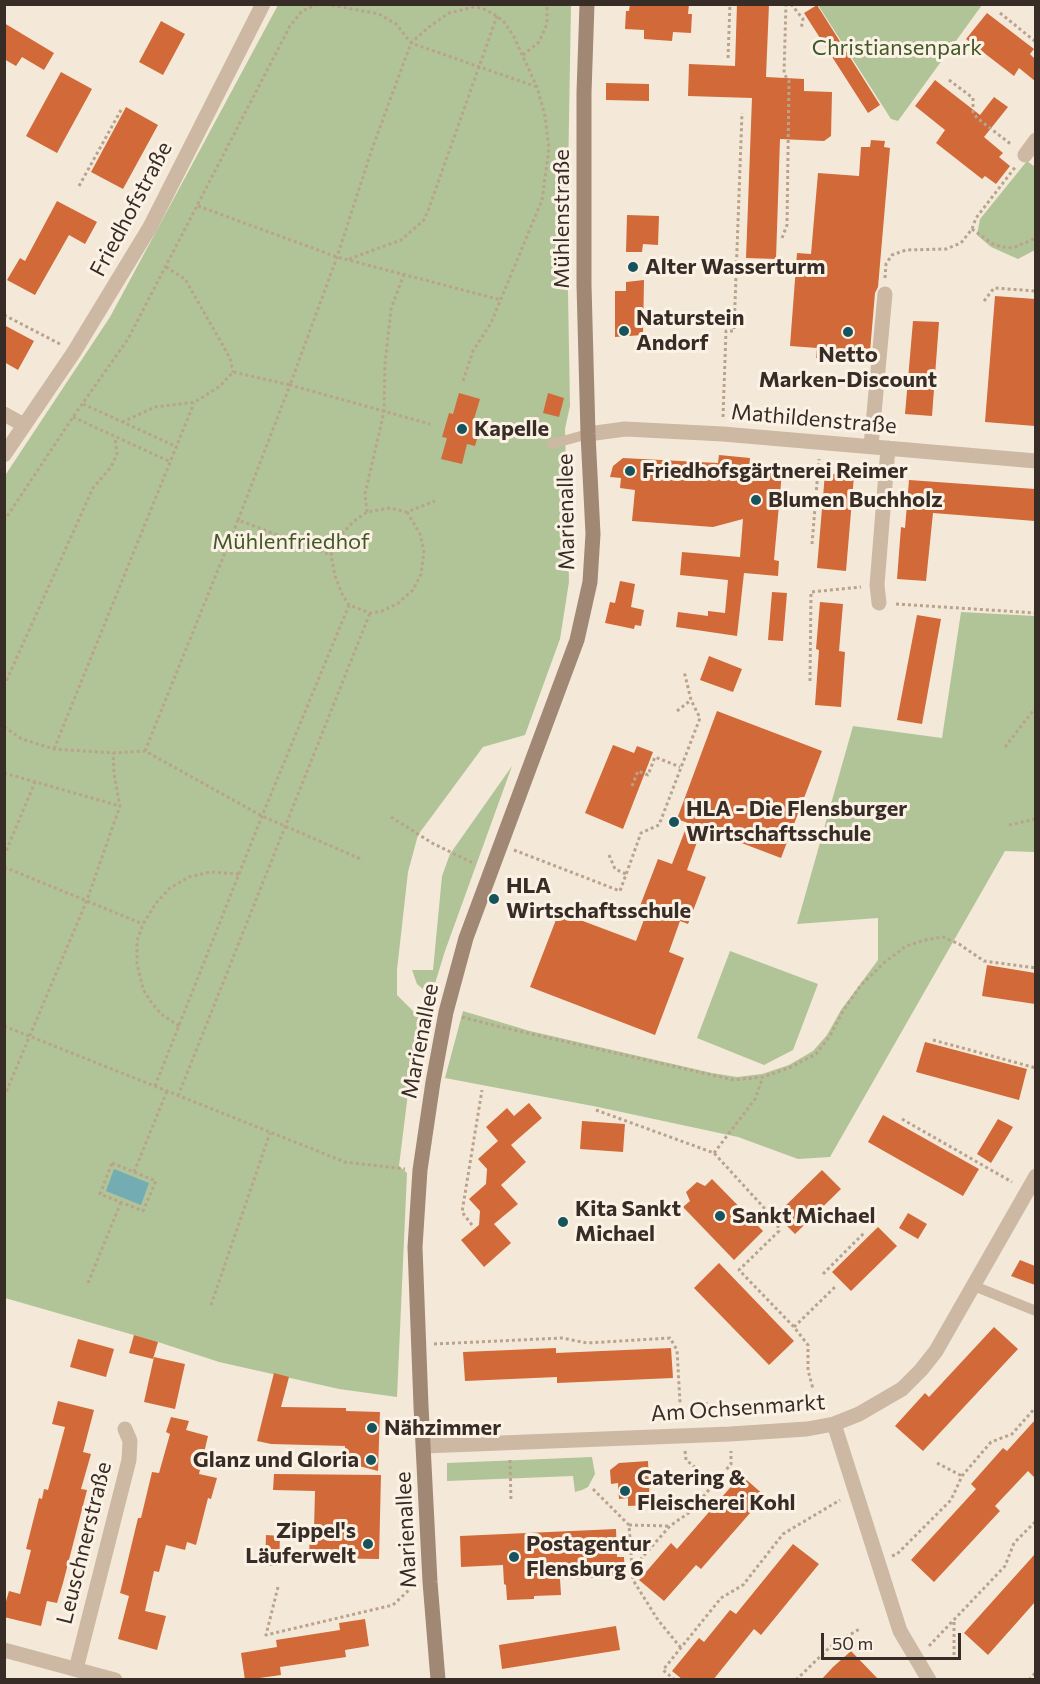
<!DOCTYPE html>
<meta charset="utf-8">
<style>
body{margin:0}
#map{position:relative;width:1040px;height:1684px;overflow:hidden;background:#f4e9d8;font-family:Commissioner,sans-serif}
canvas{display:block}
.frame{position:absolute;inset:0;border:6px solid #372c26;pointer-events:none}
.scale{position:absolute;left:821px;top:1633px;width:140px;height:27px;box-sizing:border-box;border:3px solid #372c26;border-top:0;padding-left:8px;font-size:18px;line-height:21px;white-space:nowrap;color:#372c26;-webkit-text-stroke:4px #fbf2e5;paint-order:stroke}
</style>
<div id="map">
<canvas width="1040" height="1684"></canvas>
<div class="frame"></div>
<div class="scale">50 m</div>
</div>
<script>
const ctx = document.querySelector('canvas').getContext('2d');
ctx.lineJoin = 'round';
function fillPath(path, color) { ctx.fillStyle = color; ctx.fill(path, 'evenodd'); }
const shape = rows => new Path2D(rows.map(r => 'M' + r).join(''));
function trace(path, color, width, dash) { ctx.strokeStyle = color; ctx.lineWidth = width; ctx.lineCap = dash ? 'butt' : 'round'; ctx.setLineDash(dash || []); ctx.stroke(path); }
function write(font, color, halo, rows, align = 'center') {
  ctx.font = font + ' Commissioner,sans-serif'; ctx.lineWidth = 6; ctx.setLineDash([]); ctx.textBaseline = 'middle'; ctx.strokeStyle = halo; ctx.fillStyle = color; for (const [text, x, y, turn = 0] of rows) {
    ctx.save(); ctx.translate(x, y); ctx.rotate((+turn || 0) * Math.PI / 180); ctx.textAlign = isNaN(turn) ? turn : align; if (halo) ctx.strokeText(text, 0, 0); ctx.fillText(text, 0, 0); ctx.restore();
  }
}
const green = shape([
 [278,5,571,5,567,236,570,406,565,429,569,582,560,639,525,735,483,747,418,835,408,872,397,970,397,995,426,1024,421,1050,412,1061,399,1166,407,1173,397,1397,339,1389,219,1362,158,1342,5,1298,4,477,110,317],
 [818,5,982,5,898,121,891,119],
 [1027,161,1035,167,1035,250,1018,259,991,247,977,235,980,219],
 [961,612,1035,616,1035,852,1005,851,830,1157,798,1159,738,1137,598,1107,445,1078,463,1011,530,1031,712,1073,737,1077,762,1074,789,1065,813,1051,827,1035,841,1010,878,960,878,918,797,924,853,726,942,738],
 [512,766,445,951,433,990,424,990,417,984,412,970,433,970,442,876,450,854],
 [730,951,818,984,793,1050,764,1065,697,1038],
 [592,1457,595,1474,588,1487,582,1490,575,1492,573,1476,447,1481,447,1463]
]);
const water = shape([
 [114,1169,149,1183,141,1205,106,1191]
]);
const building = shape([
 [630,4,689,4,688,14,692,14,691,33,673,32,672,41,644,39,644,30,625,29,626,11,629,11],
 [737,4,769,4,766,77,804,79,804,91,832,92,831,136,824,141,780,139,776,259,746,258,752,98,688,96,689,64,735,66],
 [817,5,880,105,868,113,804,13],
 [987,13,1034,49,1030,54,1035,59,1035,81,1019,68,1014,76,966,39],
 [161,21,185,34,163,75,139,62],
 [4,23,54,53,44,70,22,57,16,66,4,59],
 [61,72,92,89,57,153,26,136],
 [935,80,980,115,994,97,1008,107,984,137,1003,153,999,157,1010,166,996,184,985,176,982,179,936,143,945,130,915,106],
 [606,83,649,84,649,101,606,100],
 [126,107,158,125,123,189,91,172],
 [871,140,885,141,884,147,890,148,878,287,875,293,869,363,816,358,817,348,790,346,797,253,811,254,818,173,859,176,861,147,870,147],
 [57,201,97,222,85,244,69,235,35,295,7,280,20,258,25,261],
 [627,215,659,216,658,245,643,244,642,252,626,252],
 [644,280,643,335,615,337,615,291,626,291,626,282],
 [995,296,1035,299,1035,426,985,422],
 [913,321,939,322,932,416,905,414],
 [4,325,34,341,18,370,4,362],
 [459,393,480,399,474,419,482,421,475,446,467,444,462,464,441,459,447,438,442,437,449,413,453,414],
 [548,393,564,398,559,417,543,413],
 [719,455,750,458,749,469,782,472,774,560,779,561,778,576,744,573,737,636,676,627,678,612,708,616,708,611,725,613,728,580,680,575,682,552,740,557,743,519,713,527,632,521,635,490,620,488,621,478,610,477,613,466,623,458,718,463],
 [825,473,854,476,846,571,817,568],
 [909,480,1035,489,1035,521,933,513,926,581,897,579,901,527,905,528],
 [620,581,635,584,631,607,644,610,641,626,635,625,634,629,605,623,610,602,615,603],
 [772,592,787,593,783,641,768,640],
 [820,602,843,604,839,651,845,652,841,707,815,705,819,650,816,649],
 [917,615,941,619,922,724,897,720],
 [709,656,742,669,733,692,700,680],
 [717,711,822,751,781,858,702,828,687,870,706,877,688,924,680,921,669,952,684,958,655,1035,530,987,559,912,636,941,648,909,640,906,658,859,672,864,688,823,677,819],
 [613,745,634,753,637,746,653,752,623,829,585,813],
 [987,965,1035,973,1035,1004,982,996],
 [925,1042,1027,1069,1019,1100,916,1072],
 [529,1103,542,1118,511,1145,526,1162,501,1185,518,1204,494,1224,511,1243,484,1267,461,1240,479,1225,480,1211,469,1199,486,1184,487,1169,478,1159,498,1141,486,1127,507,1108,514,1116],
 [883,1115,979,1169,963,1196,868,1142],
 [998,1119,1013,1127,991,1163,977,1154],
 [582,1121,625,1124,623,1152,580,1149],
 [822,1170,841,1189,795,1234,776,1215],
 [712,1179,763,1231,734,1260,683,1207,690,1201,686,1192,697,1182,705,1186],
 [908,1213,927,1224,918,1239,899,1228],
 [878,1227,897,1246,851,1291,832,1272],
 [1020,1260,1035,1266,1035,1285,1011,1276],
 [719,1263,794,1341,769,1365,694,1288],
 [994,1327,1018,1349,923,1451,895,1426,925,1393,929,1397],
 [134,1335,158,1342,153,1359,129,1353],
 [78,1339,114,1349,106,1377,70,1367],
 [556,1348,556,1353,671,1348,673,1378,557,1383,557,1377,465,1381,463,1352],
 [154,1357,185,1364,175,1409,144,1402],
 [274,1373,289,1377,281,1407,346,1408,346,1411,380,1412,378,1471,344,1462,345,1446,271,1444,257,1441],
 [58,1401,94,1410,83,1452,91,1454,81,1489,87,1490,63,1583,57,1603,47,1601,41,1626,4,1617,4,1608,9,1591,20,1594,31,1550,26,1549,39,1498,42,1499,44,1489,48,1490,65,1427,52,1424],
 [171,1417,189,1421,186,1430,208,1436,199,1474,217,1478,211,1499,208,1498,196,1545,187,1542,185,1550,166,1545,159,1572,154,1571,145,1611,166,1616,157,1650,118,1639,129,1596,120,1593,138,1518,141,1518,152,1472,159,1473,170,1434,166,1432],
 [1035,1420,1035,1478,1028,1471,995,1506,1000,1511,934,1582,911,1560,976,1489,971,1484,1003,1448,1007,1451],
 [648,1461,650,1505,628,1506,628,1498,619,1499,618,1483,611,1484,610,1470,619,1463],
 [274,1474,381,1475,379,1559,309,1558,310,1528,314,1529,315,1491,273,1490],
 [741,1475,765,1496,701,1569,696,1565,664,1601,639,1580,671,1543,677,1549],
 [616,1529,617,1557,624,1557,625,1577,560,1579,561,1595,534,1596,534,1599,507,1600,506,1585,504,1584,503,1565,461,1567,460,1536],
 [266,1535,280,1536,279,1566,265,1566],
 [793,1544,819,1564,761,1635,754,1629,713,1680,683,1680,672,1671,699,1638,704,1642,730,1610,736,1614],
 [1035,1554,1035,1602,988,1655,964,1633],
 [365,1619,369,1646,345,1650,346,1657,280,1667,281,1675,245,1680,241,1653,277,1647,276,1640,340,1630,339,1623],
 [616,1626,620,1650,502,1669,499,1645],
 [851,1651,879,1680,821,1680,833,1667]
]);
const path = shape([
 [326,4,379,14,396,24,411,43,537,87],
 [791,4,803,19,801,29],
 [1000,13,1036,42],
 [523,55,539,42,547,24,547,4],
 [728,58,730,4],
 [949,80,973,98,973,112,977,118,1012,145],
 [79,186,121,110],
 [198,206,337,257,501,300],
 [972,229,993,244,1002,247,1013,248,1036,238],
 [782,238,787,225,789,81,784,74,786,4],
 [349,259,401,240,424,220,429,208,497,16],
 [166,267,185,279,230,358,233,372],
 [885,278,886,264,892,255,906,250,946,249,961,243,972,229,976,218,1016,166],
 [984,301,994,288,1036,291],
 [4,315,60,344],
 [83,404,177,447],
 [73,417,171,462],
 [723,417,726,331,734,331,742,113],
 [122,422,155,407,195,402,220,386,233,372,290,385,337,257,372,149,411,43,429,27,449,13,474,7,482,8,497,16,504,22,513,35,537,87,545,116,549,149,542,200,491,323,473,351,463,381],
 [367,512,365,494,384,412,385,364,391,309,404,274],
 [407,512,420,534,424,551,421,574,413,590,397,604,382,611,370,613,349,605,342,594,335,576,331,555,340,536,353,522,367,512,390,508,407,512,435,501],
 [238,520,290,385,430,424],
 [4,521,73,417,128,339,290,26,302,11,319,4],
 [812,544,819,459],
 [896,604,1036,613],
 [810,681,811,592,861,587],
 [4,686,93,488,111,467,117,454,115,437],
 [677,711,691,700],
 [4,727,22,739,54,749,113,753,145,751,262,816,363,860],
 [1005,747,1036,707],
 [54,749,194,403],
 [145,751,238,520,331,555],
 [4,773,120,806],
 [632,786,638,771,648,775,655,757,680,767],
 [391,817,432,843,475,864],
 [1009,825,1036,819],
 [514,850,620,891,641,833,659,825,700,718,691,700,684,671],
 [609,855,615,869,626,874],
 [4,856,35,782],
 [4,867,143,924],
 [462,1017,501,1027,734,1080,763,1077,789,1068,816,1054,830,1036,843,1011,861,985,885,962,906,946,925,940,943,937,959,944,984,961,1036,968],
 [4,1026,345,1162,405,1169],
 [179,1026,161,1014,151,1002,143,989,137,964,137,941,143,924,156,903,170,888,189,877,210,872,239,874],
 [933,1040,1036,1068],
 [155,1086,262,816,349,605],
 [178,1096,370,613],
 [4,1097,87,900,120,806,114,774,113,753],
 [596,1110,714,1153,777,1222,779,1231,739,1270,794,1327,808,1345,808,1370,813,1389],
 [902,1119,1012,1182],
 [714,1153,755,1099,763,1077],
 [112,1163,156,1181,143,1211,100,1194,112,1163],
 [134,1172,167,1091],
 [472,1225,462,1212,482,1090],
 [823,1274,865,1232],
 [88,1283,121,1202],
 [211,1305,270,1133],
 [794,1327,836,1286],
 [434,1344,562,1338,587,1343,670,1338,677,1350,681,1420],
 [706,1402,706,1419],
 [685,1451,686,1460,715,1483],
 [510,1460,511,1501],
 [937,1463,962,1476],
 [593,1489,629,1525,633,1580,658,1620,681,1648],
 [629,1525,669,1526],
 [892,1556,897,1554,951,1500,962,1476,991,1442,1012,1434,1036,1407],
 [632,1569,670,1526,690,1512,731,1464,731,1451],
 [278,1587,266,1635,393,1605,409,1590],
 [929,1646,1005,1566,1014,1543,1036,1521],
 [954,1655,954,1622],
 [675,1680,663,1670,721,1598,743,1585,783,1534,840,1500],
 [796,1680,830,1647,861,1628],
 [1029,1680,1036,1672]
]);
const lane = shape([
 [552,444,588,434],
 [974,1286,1036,1311]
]);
const street = shape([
 [1025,155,1036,140],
 [4,414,24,425],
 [588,434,625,429,723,434,1036,461],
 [871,446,885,294],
 [4,455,74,352,150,227,263,4],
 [879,603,877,585,888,448],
 [834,1424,900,1631,929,1680],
 [424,1446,730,1434,807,1429,834,1424,859,1414,902,1389,921,1370,936,1351,1036,1176],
 [4,1650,115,1680],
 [76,1669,129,1460,130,1441,125,1429]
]);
const secondary = shape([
 [438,1680,430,1582,421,1406,415,1247,420,1170,433,1082,446,1012,466,938,577,640,590,582,593,534,588,434,584,285,584,93,587,4]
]);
const markers = [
 [633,267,6,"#17535c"],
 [624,331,6,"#17535c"],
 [848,332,6,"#17535c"],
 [462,429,6,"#17535c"],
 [630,471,6,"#17535c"],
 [756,500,6,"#17535c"],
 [674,822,6,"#17535c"],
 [494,899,6,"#17535c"],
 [720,1216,6,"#17535c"],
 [563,1222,6,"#17535c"],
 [372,1428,6,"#17535c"],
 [371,1460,6,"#17535c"],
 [625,1491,6,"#17535c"],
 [368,1544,6,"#17535c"],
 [514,1557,6,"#17535c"]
];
const parkNames = [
 ["Christiansenpark",897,48],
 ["Mühlenfriedhof",291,542]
];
const streetNames = [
 ["Friedhofstraße",131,209,-62],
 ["Mühlenstraße",562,219,-90],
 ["Mathildenstraße",814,419,5],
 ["Marienallee",566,512,-91],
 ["Marienallee",420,1041,-79],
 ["Am Ochsenmarkt",738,1408,-4],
 ["Marienallee",406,1530,-93],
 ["Leuschnerstraße",84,1543,-76]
];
const poiNames = [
 ["Alter Wasserturm",645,267],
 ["Naturstein",636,318],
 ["Andorf",636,343],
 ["Netto",848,355,"center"],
 ["Marken-Discount",848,380,"center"],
 ["Kapelle",474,429],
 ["Friedhofsgärtnerei Reimer",642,471],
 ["Blumen Buchholz",768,500],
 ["HLA - Die Flensburger",686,809],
 ["Wirtschaftsschule",686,834],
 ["HLA",506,886],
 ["Wirtschaftsschule",506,911],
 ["Kita Sankt",575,1209],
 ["Michael",575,1234],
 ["Sankt Michael",732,1216],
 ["Nähzimmer",384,1428],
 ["Glanz und Gloria",359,1460,"right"],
 ["Catering &",637,1478],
 ["Fleischerei Kohl",637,1503],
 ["Zippel's",356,1531,"right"],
 ["Läuferwelt",356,1556,"right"],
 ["Postagentur",526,1544],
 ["Flensburg 6",526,1569]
];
fillPath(green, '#b1c497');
fillPath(water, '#74acb3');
fillPath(building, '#d26938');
trace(path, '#b9a38d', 3, [3, 3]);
trace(lane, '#cdb9a3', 10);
trace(street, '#cdb9a3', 15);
trace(secondary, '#a18874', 15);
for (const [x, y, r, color] of markers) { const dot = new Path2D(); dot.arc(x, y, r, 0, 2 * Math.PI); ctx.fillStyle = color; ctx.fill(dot); trace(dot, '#fbf2e5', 2); }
write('22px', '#425827', '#fbf2e5', parkNames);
write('22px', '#372c26', '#fbf2e5', streetNames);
write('bold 22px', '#372c26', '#fbf2e5', poiNames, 'left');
</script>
